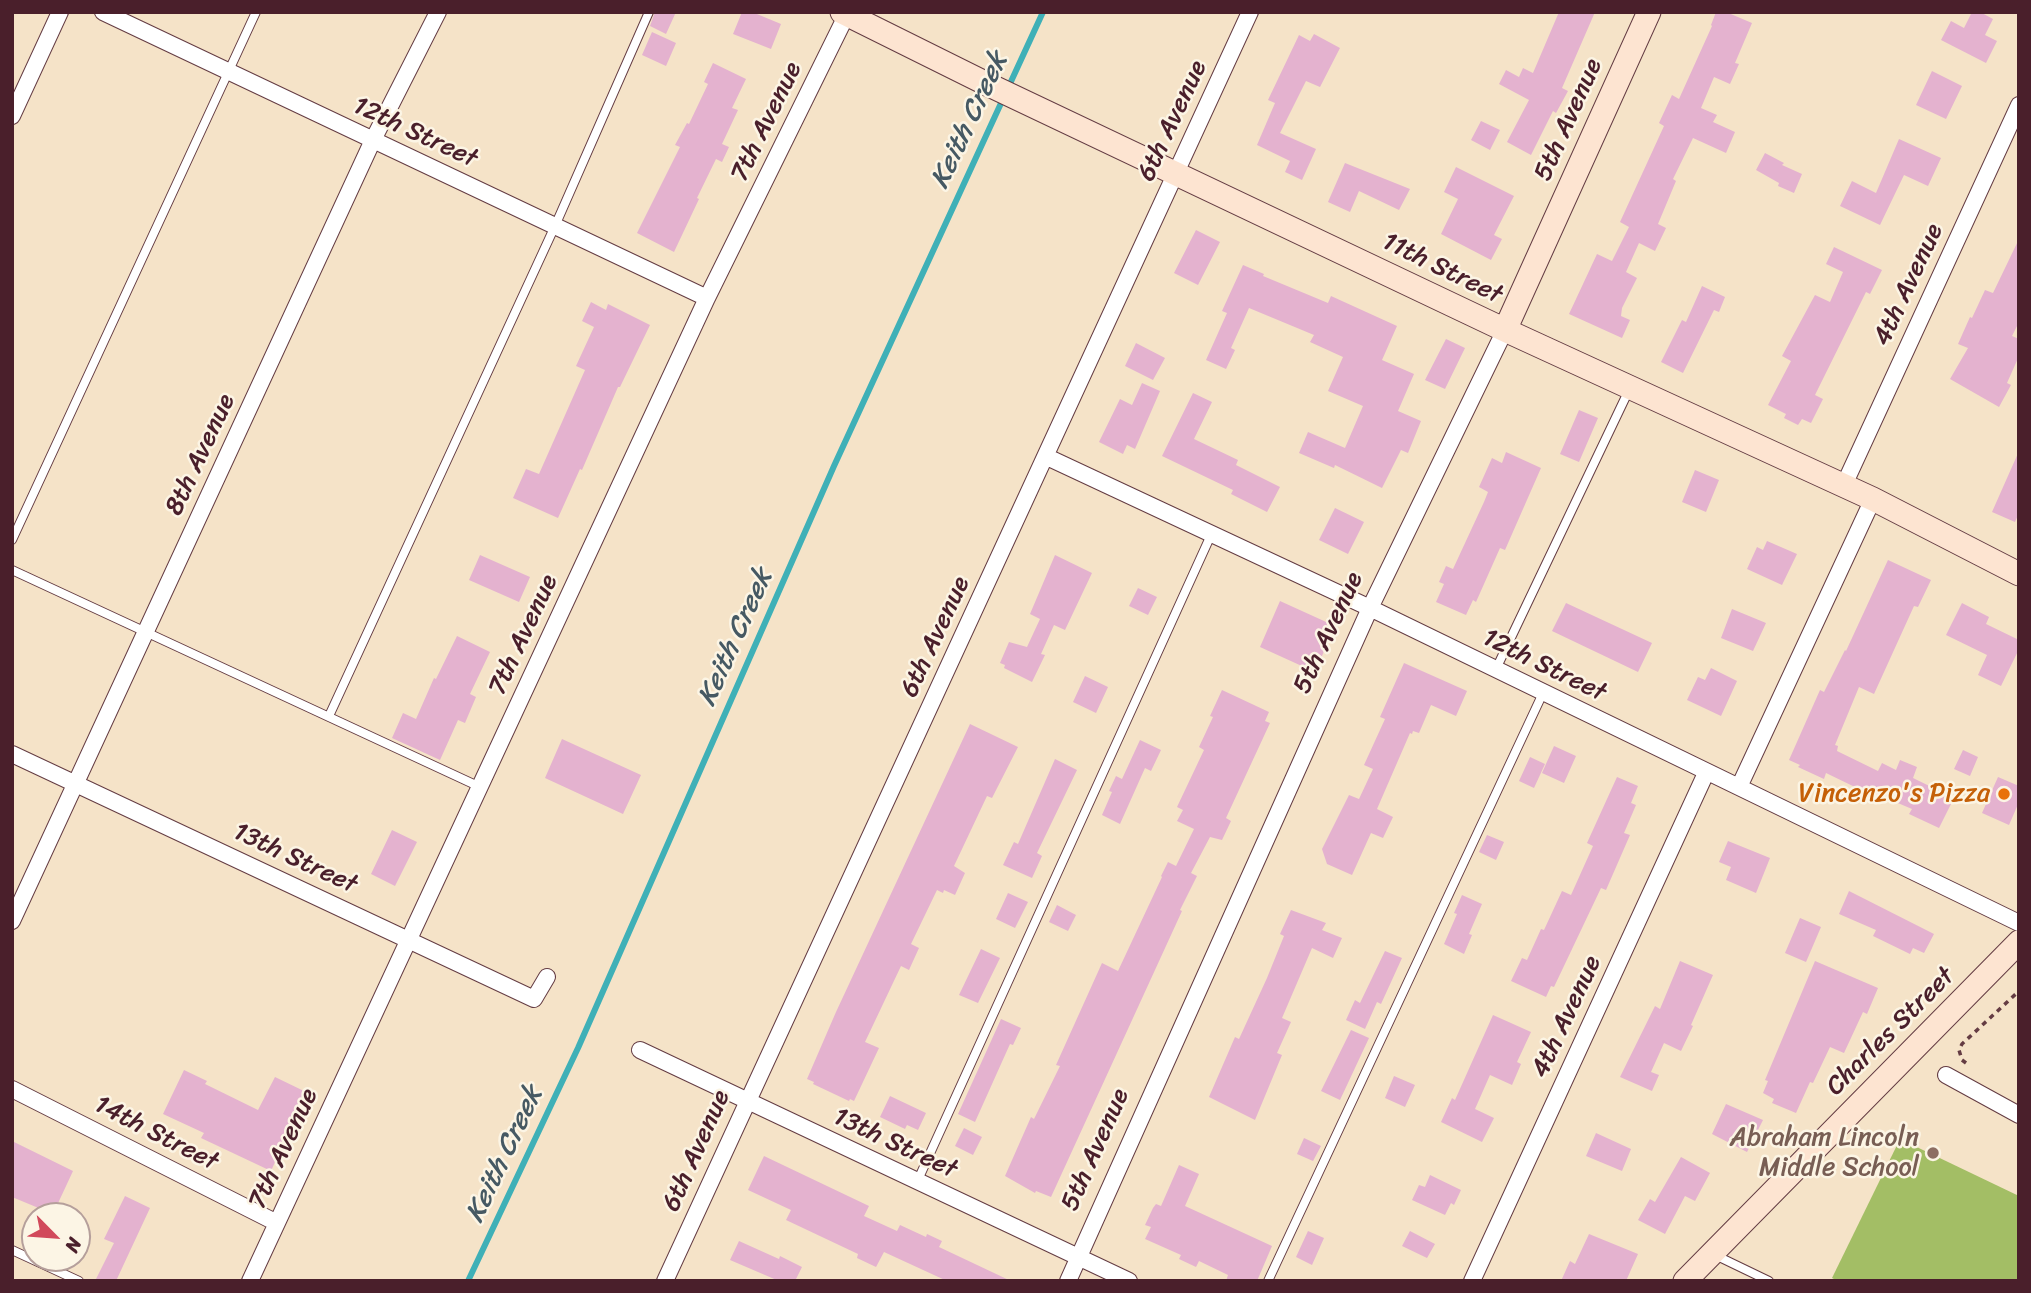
<!DOCTYPE html>
<style>
body{margin:0}
#map{position:relative;width:2031px;height:1293px;overflow:hidden;background:#f5e3c8;font-family:Sriracha,sans-serif}
canvas{display:block}
.frame{position:absolute;inset:0;border:14px solid #4a1f2b;pointer-events:none}
.north{position:absolute;left:21px;top:1202px;width:70px;height:70px;box-sizing:border-box;background:#fcf5e5;border:2px solid #b59f9b;border-radius:50%;rotate:115deg;font-size:19px;font-weight:700;line-height:28px;text-align:center;color:#4a1f2b}
.north::after{content:'';display:block;margin:auto;width:24px;height:32px;background:#d1495b;clip-path:polygon(50% 0,100% 100%,50% 72%,0 100%)}
</style>
<div id="map">
<canvas width="2031" height="1293"></canvas>
<div class="frame"></div>
<div class="north">N</div>
</div>
<script>
const ctx = document.querySelector('canvas').getContext('2d');
ctx.lineJoin = 'round';
function fillPath(path, color) { ctx.fillStyle = color; ctx.fill(path, 'evenodd'); }
const shape = rows => new Path2D(rows.map(r => 'M' + r).join(''));
function trace(path, color, width, dash) { ctx.strokeStyle = color; ctx.lineWidth = width; ctx.lineCap = dash ? 'butt' : 'round'; ctx.setLineDash(dash || []); ctx.stroke(path); }
function write(font, color, halo, rows, align = 'center') {
  ctx.font = font + ' Sriracha,sans-serif'; ctx.lineWidth = 5; ctx.setLineDash([]); ctx.textBaseline = 'middle'; ctx.strokeStyle = halo; ctx.fillStyle = color; for (const [text, x, y, turn = 0] of rows) {
    ctx.save(); ctx.translate(x, y); ctx.rotate((+turn || 0) * Math.PI / 180); ctx.textAlign = isNaN(turn) ? turn : align; if (halo) ctx.strokeText(text, 0, 0); ctx.fillText(text, 0, 0); ctx.restore();
  }
}
const green = shape([
 [1900,1139,2019,1196,2019,1281,1838,1281,1832,1278]
]);
const stream = shape([
 [468,1281,578,1048,834,466,1043,12]
]);
const building = shape([
 [655,12,676,12,666,34,650,26],
 [742,12,752,12,781,24,771,49,733,34],
 [1559,12,1595,12,1562,88,1568,91,1556,113,1553,111,1531,155,1507,142,1529,100,1499,84,1506,70,1519,77,1523,68,1533,73],
 [1716,12,1726,12,1752,23,1735,63,1739,64,1730,84,1714,77,1701,108,1717,115,1713,122,1735,132,1726,153,1693,138,1673,179,1676,181,1658,224,1666,228,1655,251,1639,243,1626,272,1637,278,1622,308,1621,316,1630,320,1622,338,1569,314,1597,254,1612,261,1629,227,1620,222,1664,126,1659,123,1672,95,1679,99,1712,26,1711,25],
 [1972,12,1980,12,1993,19,1985,35,1997,41,1986,63,1941,40,1951,21,1964,28],
 [652,32,676,43,666,66,642,55],
 [1314,34,1340,48,1320,87,1306,81,1280,133,1316,149,1302,180,1285,172,1290,161,1257,145,1275,103,1268,100,1299,35,1310,41],
 [713,63,746,79,732,108,738,110,722,144,729,147,722,162,716,159,697,198,699,199,674,252,637,233,680,147,675,145,687,123,689,124,708,84,704,82],
 [1932,71,1962,86,1946,119,1916,105],
 [1481,121,1500,130,1490,150,1471,140],
 [1899,139,1941,158,1928,186,1904,175,1880,225,1840,206,1852,181,1876,193],
 [1765,153,1784,163,1782,165,1802,174,1794,193,1778,186,1779,183,1756,170],
 [1345,163,1410,189,1399,210,1359,191,1350,212,1328,202],
 [1456,167,1514,196,1494,235,1502,239,1491,260,1441,234,1458,199,1444,192],
 [1196,230,1220,242,1198,285,1174,273],
 [2019,239,2019,322,2012,336,2019,339,2019,356,2007,383,2011,385,1999,407,1950,379,1968,348,1958,344,1970,317,1972,318,1985,290,1993,293],
 [1834,247,1882,270,1870,294,1866,292,1815,395,1823,399,1811,423,1802,419,1798,425,1784,418,1786,414,1768,405,1791,361,1782,356,1815,295,1830,302,1843,272,1826,264],
 [1243,265,1264,274,1263,276,1328,303,1331,296,1397,326,1382,360,1414,374,1398,411,1421,421,1408,453,1401,450,1382,488,1335,465,1334,468,1299,453,1308,432,1345,448,1363,406,1328,391,1343,357,1310,342,1314,335,1249,308,1231,348,1235,350,1226,369,1206,360,1227,313,1222,311],
 [1702,286,1725,297,1719,312,1714,310,1683,373,1661,362,1682,320,1686,322],
 [591,302,606,310,608,304,650,325,620,387,618,387,582,470,580,469,558,518,513,498,526,469,539,474,585,370,576,366,594,327,582,321],
 [1446,339,1465,348,1445,389,1425,380],
 [1136,343,1165,358,1153,380,1125,366],
 [1142,383,1160,391,1135,449,1127,445,1123,454,1099,442,1120,399,1132,405],
 [1193,393,1212,402,1194,439,1238,460,1236,465,1280,487,1267,512,1231,494,1233,490,1162,456],
 [1579,410,1598,418,1579,462,1560,454],
 [2019,451,2019,513,2015,522,1992,512],
 [1506,452,1541,468,1505,550,1500,548,1476,602,1473,600,1466,615,1436,602,1444,584,1439,582,1446,566,1453,569,1484,502,1488,492,1479,487,1492,458,1502,463],
 [1695,470,1719,480,1706,512,1682,502],
 [1335,508,1364,522,1348,554,1319,540],
 [1767,541,1797,554,1782,585,1747,569,1757,547,1763,550],
 [480,555,530,577,519,602,469,580],
 [1055,555,1092,573,1065,630,1054,625,1041,654,1045,655,1032,682,1004,668,1005,665,1000,663,1009,642,1027,647,1040,619,1030,614],
 [1888,560,1931,580,1918,607,1914,606,1874,694,1859,687,1835,745,1838,746,1837,751,1878,771,1882,763,1896,770,1900,760,1917,767,1913,778,1954,798,1939,828,1909,814,1912,809,1860,787,1859,789,1826,773,1824,779,1798,767,1800,765,1789,760,1820,690,1824,692,1845,650,1846,651],
 [1138,588,1157,597,1148,615,1129,606],
 [1280,601,1335,626,1315,672,1260,647],
 [1566,603,1652,643,1638,672,1552,631],
 [1962,603,1989,617,1986,624,2019,640,2019,649,2001,686,1978,675,1987,655,1946,635],
 [1732,609,1766,623,1753,651,1721,638],
 [457,636,490,652,470,694,476,697,465,723,458,720,440,760,392,738,403,713,416,719,434,678,436,679],
 [1404,663,1467,691,1456,716,1431,705,1419,733,1413,731,1412,734,1410,733,1377,809,1393,817,1383,838,1371,833,1352,875,1327,864,1322,849,1349,795,1359,799,1373,769,1364,765,1385,719,1380,717],
 [1711,668,1737,681,1721,716,1687,700,1698,677,1705,680],
 [1085,676,1108,687,1096,713,1073,702],
 [1222,690,1269,712,1265,721,1270,723,1226,818,1231,821,1222,840,1210,837,1191,873,1197,876,1180,910,1182,911,1051,1197,1036,1191,1035,1193,1005,1176,1031,1117,1034,1119,1060,1066,1056,1065,1102,963,1118,971,1162,877,1161,876,1168,862,1176,866,1194,829,1177,821,1183,810,1177,807,1204,750,1199,747,1213,717,1210,716],
 [970,724,1018,747,992,798,987,796,954,866,965,873,955,895,944,890,943,893,937,890,911,944,919,948,909,970,901,966,865,1042,879,1048,854,1101,850,1099,849,1101,813,1084,814,1082,807,1079,836,1012],
 [562,739,641,775,623,814,545,778],
 [1140,740,1161,750,1151,771,1145,768,1120,824,1102,815,1112,792,1109,791,1116,776,1122,779],
 [1554,746,1576,756,1564,783,1542,773],
 [1963,750,1978,757,1970,776,1954,769],
 [1530,757,1545,764,1534,788,1519,781],
 [1055,759,1077,770,1037,853,1042,856,1032,878,1003,865,1014,842,1018,844],
 [1617,777,1638,786,1631,803,1636,805,1624,833,1630,835,1606,890,1601,888,1554,987,1551,986,1546,997,1511,981,1522,958,1527,960,1541,929,1544,930,1562,891,1571,895,1593,846,1587,843],
 [1998,777,2019,786,2019,802,2009,825,1982,813],
 [392,830,417,842,395,886,371,874],
 [1487,835,1504,842,1496,860,1479,852],
 [1728,841,1770,858,1756,893,1726,880,1731,867,1719,862],
 [1849,891,1934,934,1924,953,1913,948,1910,954,1873,936,1876,930,1839,914],
 [1008,893,1028,902,1015,928,996,919],
 [1462,895,1482,904,1469,934,1472,935,1464,954,1444,944,1457,914,1454,913],
 [1057,905,1076,915,1068,931,1049,922],
 [1291,910,1326,923,1322,930,1342,938,1333,958,1312,948,1282,1018,1291,1022,1277,1053,1282,1055,1255,1120,1209,1097,1235,1037,1239,1039,1267,978,1284,936,1280,934],
 [1800,918,1821,927,1806,962,1785,953],
 [981,949,1000,958,978,1003,959,995],
 [1385,951,1402,958,1381,1004,1377,1002,1365,1029,1346,1020,1355,1000,1360,1003],
 [1680,961,1713,975,1691,1025,1693,1026,1681,1051,1664,1043,1651,1072,1659,1075,1652,1091,1620,1077,1655,1006,1660,1009],
 [1815,961,1878,988,1867,1014,1863,1012,1844,1053,1830,1047,1813,1083,1810,1082,1796,1113,1772,1103,1774,1099,1763,1093,1768,1081,1765,1080],
 [1493,1015,1531,1032,1517,1062,1521,1064,1512,1085,1490,1075,1475,1109,1494,1118,1482,1142,1441,1122,1452,1098,1455,1100],
 [1001,1019,1021,1028,1013,1045,1010,1044,975,1122,958,1114],
 [1351,1030,1369,1038,1340,1100,1321,1091],
 [184,1070,207,1081,205,1084,258,1110,275,1077,306,1092,271,1171,201,1138,204,1133,163,1114],
 [1394,1076,1415,1085,1405,1107,1385,1098],
 [890,1096,926,1113,918,1130,907,1125,905,1129,880,1117],
 [1726,1104,1763,1120,1747,1152,1712,1134],
 [964,1128,982,1137,973,1155,955,1146],
 [1596,1133,1631,1149,1622,1171,1586,1156],
 [1304,1138,1321,1146,1313,1161,1297,1154],
 [12,1141,73,1171,53,1214,12,1197],
 [764,1156,869,1206,864,1216,897,1231,900,1225,926,1237,927,1234,942,1241,939,1247,1011,1281,947,1281,884,1252,876,1267,857,1258,858,1254,786,1220,791,1210,748,1190],
 [1681,1157,1710,1173,1695,1201,1685,1196,1665,1234,1638,1220,1650,1199,1655,1202],
 [1179,1165,1199,1174,1185,1206,1272,1246,1257,1281,1226,1281,1228,1275,1199,1261,1196,1267,1179,1259,1181,1255,1145,1239,1151,1227,1145,1225,1153,1208,1156,1204,1161,1206],
 [1430,1175,1461,1190,1454,1205,1451,1203,1445,1215,1412,1200,1419,1185,1425,1187],
 [125,1196,150,1208,116,1281,95,1281,114,1243,104,1239],
 [1308,1231,1324,1238,1312,1265,1296,1257],
 [1410,1231,1435,1244,1427,1258,1402,1246],
 [1589,1234,1638,1254,1626,1281,1561,1281,1570,1261,1575,1264],
 [739,1241,779,1259,780,1256,802,1267,795,1281,779,1281,730,1260]
]);
const path = shape([
 [1966,1063,1962,1060,1959,1050,1962,1044,2019,991]
]);
const service = shape([
 [12,540,256,12],
 [12,570,480,787],
 [1496,669,1629,390],
 [329,716,555,226,649,12],
 [917,1182,1211,535],
 [12,1250,79,1281],
 [1715,1255,1769,1281],
 [1268,1281,1543,693]
]);
const minor = shape([
 [103,12,707,298],
 [12,116,60,12],
 [1047,457,1370,608,2019,923],
 [1844,485,2019,105],
 [12,754,534,999,547,977],
 [1739,787,1873,499],
 [12,921,373,140,438,12],
 [640,1050,1129,1281],
 [1946,1075,2019,1115],
 [12,1089,277,1223],
 [250,1281,707,298,848,12],
 [665,1281,1250,12],
 [1068,1281,1370,608,1505,330],
 [1472,1281,1706,773]
]);
const secondary = shape([
 [842,12,987,84,1505,330,1873,499,2019,574],
 [1505,330,1649,12],
 [1685,1281,2019,942]
]);
const markers = [
 [2004,794,7,"#e8710a"],
 [1933,1153,7,"#8d6e63"]
];
const streetNames = [
 ["5th Avenue",1569,120,-66],
 ["6th Avenue",1173,121,-65],
 ["7th Avenue",767,122,-64],
 ["12th Street",415,133,25],
 ["11th Street",1442,269,26],
 ["4th Avenue",1909,285,-65],
 ["8th Avenue",201,455,-65],
 ["5th Avenue",1329,633,-65],
 ["7th Avenue",524,635,-65],
 ["6th Avenue",936,637,-65],
 ["12th Street",1544,666,26],
 ["13th Street",295,859,25],
 ["4th Avenue",1567,1017,-65],
 ["Charles Street",1891,1032,-45],
 ["14th Street",156,1134,27],
 ["13th Street",895,1144,25],
 ["7th Avenue",284,1149,-65],
 ["5th Avenue",1096,1150,-66],
 ["6th Avenue",697,1151,-66]
];
const foodNames = [
 ["Vincenzo's Pizza",1990,794]
];
const educationNames = [
 ["Abraham Lincoln",1919,1138],
 ["Middle School",1919,1168]
];
const waterNames = [
 ["Keith Creek",970,121,-65],
 ["Keith Creek",736,638,-66],
 ["Keith Creek",505,1155,-65]
];
fillPath(green, '#a3be65');
trace(stream, '#3fb0b7', 6);
fillPath(building, '#e4b2cf');
trace(service, '#643c43', 10);
trace(minor, '#643c43', 18);
trace(secondary, '#643c43', 25);
trace(path, '#643c43', 3.5, [5, 5]);
trace(service, '#fff', 8);
trace(minor, '#fff', 16);
trace(secondary, '#fde4d1', 23);
for (const [x, y, r, color] of markers) { const dot = new Path2D(); dot.arc(x, y, r, 0, 2 * Math.PI); ctx.fillStyle = color; ctx.fill(dot); trace(dot, '#fcf5e5', 2.5); }
write('26px', '#4a1f2b', '#fcf5e5', streetNames);
write('26px', '#c56008', '#fcf5e5', foodNames, 'right');
write('26px', '#785e54', '#fcf5e5', educationNames, 'right');
write('italic 28px', '#465963', '#fcf5e5', waterNames);
</script>
